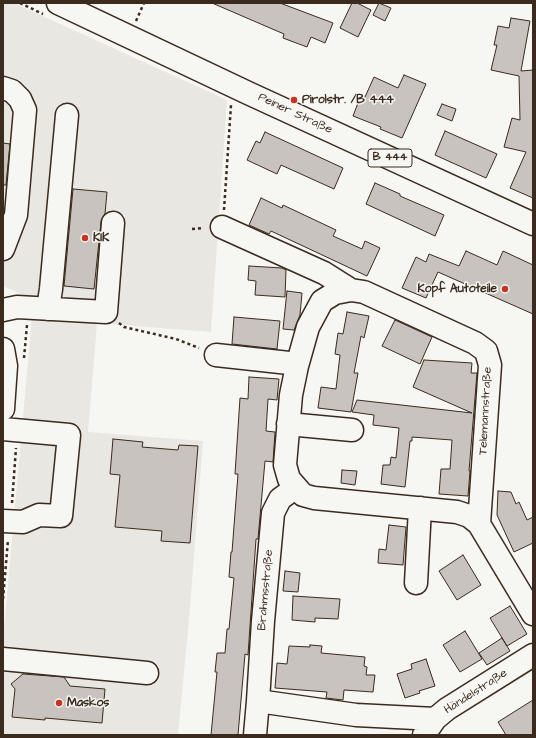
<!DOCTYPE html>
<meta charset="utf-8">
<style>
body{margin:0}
#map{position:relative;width:536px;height:738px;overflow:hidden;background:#f6f6f2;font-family:"Architects Daughter",sans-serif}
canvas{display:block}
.frame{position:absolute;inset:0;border:4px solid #3b2a1e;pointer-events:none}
</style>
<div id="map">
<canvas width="536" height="738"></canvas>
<div class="frame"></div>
</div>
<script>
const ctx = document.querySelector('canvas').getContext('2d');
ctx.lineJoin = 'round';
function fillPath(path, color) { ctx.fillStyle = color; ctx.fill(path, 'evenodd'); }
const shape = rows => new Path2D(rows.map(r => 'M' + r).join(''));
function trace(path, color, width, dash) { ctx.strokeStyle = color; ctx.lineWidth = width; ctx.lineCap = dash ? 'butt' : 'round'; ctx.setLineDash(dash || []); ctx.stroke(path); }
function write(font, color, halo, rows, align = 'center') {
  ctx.font = font + ' "Architects Daughter",sans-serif'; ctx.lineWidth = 3; ctx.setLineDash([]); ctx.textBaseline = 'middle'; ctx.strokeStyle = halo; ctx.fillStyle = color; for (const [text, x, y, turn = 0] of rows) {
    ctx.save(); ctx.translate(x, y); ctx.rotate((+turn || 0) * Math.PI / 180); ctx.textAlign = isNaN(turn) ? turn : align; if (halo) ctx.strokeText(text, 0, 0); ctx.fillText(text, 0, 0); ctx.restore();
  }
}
const built = shape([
 [3,3,14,3,227,100,211,332,97,323,88,432,203,441,189,619,178,735,3,735,3,640,32,317,27,297,3,286]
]);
const building = shape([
 [212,3,280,3,333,23,325,43,311,37,307,47,283,38,284,34,212,3],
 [352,3,357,3,371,10,358,37,340,28,352,3],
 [379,3,391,8,385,21,373,15,379,3],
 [511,18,530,21,521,71,533,70,533,198,510,188,526,152,504,147,512,118,520,120,519,76,491,70,497,45,494,45,498,26,509,28,511,18],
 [404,75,426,84,402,138,380,129,381,127,353,116,361,95,365,97,374,77,398,88,404,75],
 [442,104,456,109,452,121,437,115,442,104],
 [445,131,497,154,486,178,435,155,445,131],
 [265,132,343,168,334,189,281,165,277,174,247,160,256,141,260,143,265,132],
 [3,143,10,144,6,185,3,185,3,143],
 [375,183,400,194,400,196,444,215,435,236,366,204,375,183],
 [73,189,107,192,105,214,101,222,94,289,64,286,73,189],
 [261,198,282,208,283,205,336,230,333,236,362,249,365,241,380,248,367,276,271,231,269,234,249,225,261,198],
 [466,251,497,265,503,251,533,265,533,314,438,272,426,298,402,288,416,257,426,262,429,254,459,266,466,251],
 [249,266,282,268,286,270,285,297,255,295,256,281,248,280,249,266],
 [287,291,302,293,300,315,294,330,283,329,287,291],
 [347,312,369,316,364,338,361,336,354,373,358,373,351,412,318,408,321,387,336,389,340,355,335,354,338,333,343,334,347,312],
 [234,317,280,321,277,349,232,344,234,317],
 [395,320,432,337,420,364,382,346,395,320],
 [424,360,472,363,471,373,477,373,469,471,470,471,468,496,439,494,441,469,450,469,452,440,412,437,412,441,410,441,405,487,381,484,383,465,390,465,391,457,396,458,399,428,373,425,374,415,352,412,357,400,472,413,413,387,424,360],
 [249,377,279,379,277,400,268,399,266,431,275,432,273,462,265,461,258,539,256,539,248,655,245,654,238,735,211,735,217,672,215,672,217,653,225,653,227,629,229,629,234,578,229,577,231,552,232,552,238,474,235,474,240,398,248,399,249,377],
 [113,439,143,442,142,447,178,450,179,445,198,446,190,543,161,541,162,531,115,527,120,475,110,474,113,439],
 [342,470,357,471,355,485,341,483,342,470],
 [498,491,511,492,516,504,519,502,527,520,533,517,533,543,514,552,497,515,498,491],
 [389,525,406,527,403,565,378,563,379,549,386,550,389,525],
 [463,555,481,585,457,600,439,571,463,555],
 [285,571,300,573,298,592,283,591,285,571],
 [293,596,340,599,338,619,315,618,315,622,292,620,293,596],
 [510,606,527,634,507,646,490,618,510,606],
 [465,631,482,659,460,672,443,645,465,631],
 [502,638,510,651,487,665,479,653,502,638],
 [310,645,322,646,321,653,365,657,364,666,367,667,366,675,375,675,373,692,344,690,343,700,326,698,327,692,275,688,277,663,287,664,289,646,310,647,310,645],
 [426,659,435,686,419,691,420,693,405,698,397,674,412,669,411,664,426,659],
 [23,674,64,677,70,686,105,689,102,723,45,718,45,720,12,717,15,689,11,684,23,674],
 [533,700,533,735,506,735,498,722,533,700]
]);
const path = shape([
 [20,3,43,14],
 [136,21,144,3],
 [224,210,231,105],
 [192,229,204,228],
 [119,323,124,327,176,339,199,348],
 [24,358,27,325],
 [12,503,16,448],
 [3,599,8,540]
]);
const minor = shape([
 [3,88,12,91,20,99,25,110,16,215,3,249],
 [222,227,324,273,351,290],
 [48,309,51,289,67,115],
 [3,310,17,307,106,312,113,223],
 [3,349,6,366,3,409],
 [216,355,289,363,297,366],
 [288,424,352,430],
 [3,429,69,435,61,516,39,515,23,522,3,521],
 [479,524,490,365,486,351,475,343,364,292,351,290,335,293,322,301,308,327,297,366,291,395,285,465,289,479,303,495,314,498,457,512,469,516,479,524,533,614],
 [416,583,420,508],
 [3,659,147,673],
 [258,701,263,621,273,513,280,499,295,488],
 [255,735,258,701,356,715,435,719],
 [424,735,435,719,447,709,533,655]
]);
const major = shape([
 [58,3,248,93,533,224]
]);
const markers = [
 [294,100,4,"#c8321e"],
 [85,238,4,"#c8321e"],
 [505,289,4,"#c8321e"],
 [59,703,4,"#c8321e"]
];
const shields = [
 [390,158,44]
];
const shieldNames = [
 ["B 444",390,158]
];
const poiNames = [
 ["Pirolstr. /B 444",302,100],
 ["KIK",93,238],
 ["Kopf Autoteile",497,289,"right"],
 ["Maskos",67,703]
];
const streetNames = [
 ["Peiner Straße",295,114,25],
 ["Telemannstraße",486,411,-87],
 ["Brahmsstraße",266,590,-85],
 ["Händelstraße",476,692,-33]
];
fillPath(built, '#e8e7e2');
fillPath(building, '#c8c3be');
trace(building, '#3b2a1e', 1);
trace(minor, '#3b2a1e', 25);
trace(major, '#3b2a1e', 25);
trace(path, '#3b2a1e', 2.5, [3, 3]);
trace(minor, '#f6f6f2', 22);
trace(major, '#f6f6f2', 22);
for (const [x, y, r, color] of markers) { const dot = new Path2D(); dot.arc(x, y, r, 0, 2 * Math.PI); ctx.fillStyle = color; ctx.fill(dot); trace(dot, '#f6f6f2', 1.5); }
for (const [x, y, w] of shields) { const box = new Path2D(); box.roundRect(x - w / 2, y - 9, w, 18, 3); ctx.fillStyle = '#f6f6f2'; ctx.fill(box); trace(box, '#3b2a1e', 1); }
write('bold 11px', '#3b2a1e', null, shieldNames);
write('bold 12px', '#3b2a1e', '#f6f6f2', poiNames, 'left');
write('12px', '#3b2a1e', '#f6f6f2', streetNames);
</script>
